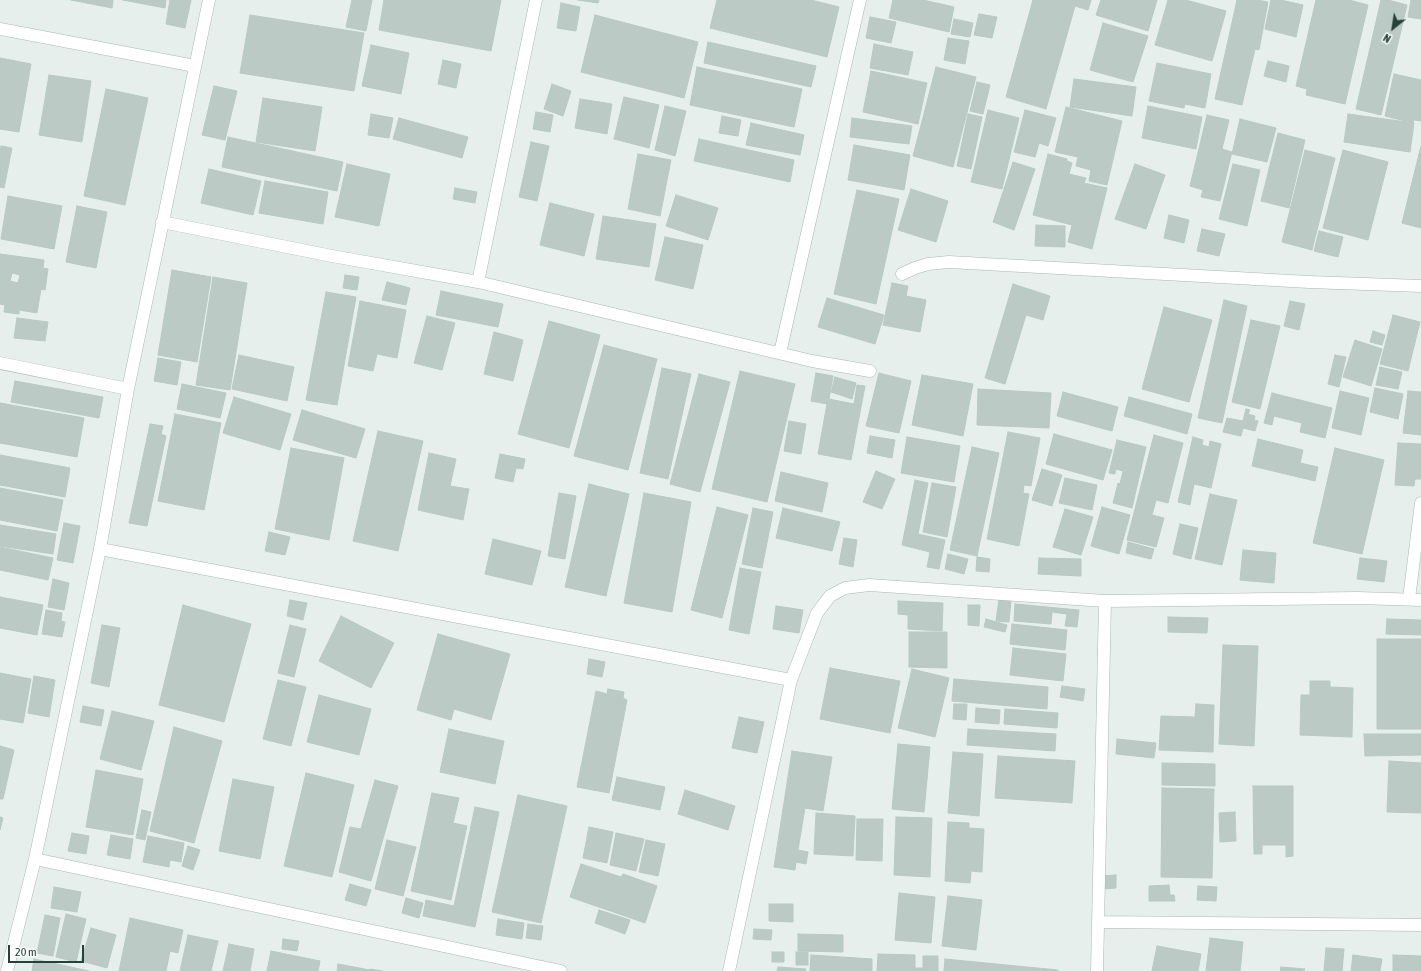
<!DOCTYPE html>
<style>
body{margin:0}
#map{position:relative;width:1421px;height:971px;overflow:hidden;background:#e6efeb;font-family:"Asap Condensed",sans-serif}
canvas{display:block}
.north{position:absolute;left:1373px;top:8px;width:40px;height:40px;-webkit-text-stroke:3px #f7fbf9;paint-order:stroke;rotate:210deg;font-size:11px;font-weight:700;line-height:16px;text-align:center;color:#24423a}
.north::after{content:'';display:block;margin:auto;width:14px;height:18px;background:#24423a;clip-path:polygon(50% 0,100% 100%,50% 72%,0 100%)}
.scale{position:absolute;left:8px;top:945px;width:76px;height:18px;box-sizing:border-box;border:2px solid #24423a;border-top:0;padding-left:5px;font-size:12px;line-height:14px;white-space:nowrap;color:#24423a;-webkit-text-stroke:3px #f7fbf9;paint-order:stroke}
</style>
<div id="map">
<canvas width="1421" height="971"></canvas>
<div class="north">N</div>
<div class="scale">20 m</div>
</div>
<script>
const ctx = document.querySelector('canvas').getContext('2d');
ctx.lineJoin = 'round';
function fillPath(path, color) { ctx.fillStyle = color; ctx.fill(path, 'evenodd'); }
const shape = rows => new Path2D(rows.map(r => 'M' + r).join(''));
function trace(path, color, width, dash) { ctx.strokeStyle = color; ctx.lineWidth = width; ctx.lineCap = dash ? 'butt' : 'round'; ctx.setLineDash(dash || []); ctx.stroke(path); }
const building = shape([
 [71,0,113,0,112,8,71,0],
 [123,0,166,0,165,8,123,0],
 [170,0,191,0,185,28,166,24,170,0],
 [352,0,372,0,366,31,346,27,352,0],
 [384,0,501,0,491,51,379,30,384,0],
 [578,0,599,0,598,3,578,0],
 [717,0,811,0,839,7,827,57,710,28,717,0],
 [893,0,923,0,954,7,949,32,889,18,893,0],
 [1033,0,1091,0,1088,10,1075,6,1046,109,1006,97,1033,0],
 [1101,0,1157,0,1148,31,1096,15,1101,0],
 [1168,0,1186,0,1226,11,1212,61,1155,45,1168,0],
 [1237,0,1257,0,1268,2,1259,50,1255,49,1242,105,1215,99,1237,0],
 [1271,0,1281,0,1303,5,1296,37,1265,29,1271,0],
 [1316,0,1349,0,1368,5,1345,104,1306,95,1307,89,1296,86,1316,0],
 [1381,0,1388,0,1407,5,1381,115,1356,109,1381,0],
 [1411,0,1421,0,1421,19,1408,17,1411,0],
 [561,3,580,7,576,31,557,28,561,3],
 [979,14,997,17,992,38,974,35,979,14],
 [250,15,364,33,354,91,240,73,250,15],
 [595,15,698,42,684,98,581,72,595,15],
 [870,17,896,22,891,43,866,38,870,17],
 [954,19,973,23,970,37,951,34,954,19],
 [1103,23,1148,36,1133,82,1090,70,1103,23],
 [948,38,969,41,965,64,944,60,948,38],
 [708,42,816,66,811,87,704,63,708,42],
 [874,44,913,52,908,75,870,68,874,44],
 [371,45,409,53,401,94,362,86,371,45],
 [0,58,31,64,19,132,0,129,0,58],
 [443,60,461,64,456,88,438,84,443,60],
 [1268,61,1289,66,1286,82,1264,76,1268,61],
 [1157,63,1211,74,1205,108,1185,104,1184,108,1149,101,1157,63],
 [697,67,802,89,794,127,690,105,697,67],
 [936,67,976,77,953,167,913,156,936,67],
 [871,71,927,83,918,124,863,112,871,71],
 [1394,74,1421,80,1421,121,1414,120,1413,123,1385,116,1394,74],
 [49,75,91,81,82,142,39,135,49,75],
 [1074,79,1136,87,1132,116,1070,107,1074,79],
 [977,82,990,85,983,114,970,111,977,82],
 [552,84,571,91,563,116,544,109,552,84],
 [214,86,237,91,225,140,202,135,214,86],
 [106,89,148,98,125,205,84,196,106,89],
 [624,97,659,105,649,148,614,139,624,97],
 [263,98,322,107,315,151,256,142,263,98],
 [580,99,612,104,607,134,575,128,580,99],
 [665,106,686,111,675,156,655,150,665,106],
 [1148,106,1202,117,1196,149,1142,138,1148,106],
 [1066,107,1122,121,1107,185,1089,181,1091,170,1076,166,1078,157,1055,152,1066,107],
 [988,110,1019,118,1002,189,971,182,988,110],
 [1025,110,1056,118,1048,146,1039,143,1035,157,1014,152,1025,110],
 [536,112,553,115,550,132,533,129,536,112],
 [371,114,393,118,389,138,368,135,371,114],
 [968,114,982,117,971,169,957,166,968,114],
 [1348,114,1414,123,1410,152,1344,142,1348,114],
 [1207,115,1229,120,1222,149,1232,152,1220,201,1201,197,1203,190,1190,186,1207,115],
 [722,116,741,120,738,136,719,133,722,116],
 [399,118,468,137,462,158,393,139,399,118],
 [852,118,912,126,909,144,850,137,852,118],
 [1240,119,1276,128,1267,162,1232,154,1240,119],
 [751,123,804,135,800,155,746,145,751,123],
 [1278,133,1305,140,1289,208,1261,201,1278,133],
 [228,137,343,162,337,191,222,167,228,137],
 [699,139,794,160,790,182,694,161,699,139],
 [531,142,549,146,537,201,519,197,531,142],
 [854,145,910,155,904,190,848,180,854,145],
 [1,146,12,148,4,188,0,187,0,154,1,146],
 [1421,146,1421,228,1402,223,1421,146],
 [1305,150,1335,158,1312,250,1282,242,1305,150],
 [1343,150,1388,162,1368,240,1323,228,1343,150],
 [638,154,671,160,660,216,628,209,638,154],
 [1048,154,1067,159,1067,161,1072,163,1069,174,1086,178,1084,183,1107,188,1092,249,1068,242,1072,225,1033,215,1048,154],
 [1013,162,1035,169,1014,230,993,222,1013,162],
 [347,164,390,174,379,226,335,217,347,164],
 [1135,164,1165,175,1146,229,1115,219,1135,164],
 [1233,164,1260,170,1247,226,1219,219,1233,164],
 [209,169,261,181,253,215,201,203,209,169],
 [265,181,328,192,323,224,259,213,265,181],
 [455,188,477,192,475,203,453,199,455,188],
 [911,189,948,201,936,242,898,230,911,189],
 [857,190,899,199,876,304,834,294,857,190],
 [676,195,718,208,708,240,666,226,676,195],
 [8,196,62,206,54,249,1,239,8,196],
 [550,203,594,214,584,256,540,245,550,203],
 [77,206,107,212,96,268,66,262,77,206],
 [1169,215,1189,220,1184,243,1164,238,1169,215],
 [603,216,656,224,649,267,596,259,603,216],
 [1036,225,1065,226,1065,247,1035,246,1036,225],
 [1202,229,1225,234,1219,256,1197,251,1202,229],
 [1319,231,1343,237,1338,257,1314,251,1319,231],
 [665,237,703,245,693,289,655,280,665,237],
 [0,254,44,260,43,268,48,269,45,290,41,289,37,313,19,310,19,314,4,312,5,305,0,304,0,254],
 [12,273,20,275,18,283,10,281,12,273],
 [172,270,211,277,197,362,158,355,172,270],
 [345,275,359,277,357,290,343,288,345,275],
 [213,277,247,283,230,390,196,385,213,277],
 [387,282,410,288,406,305,382,300,387,282],
 [892,283,908,286,906,296,926,300,920,332,883,325,892,283],
 [1013,284,1050,296,1043,320,1026,315,1005,384,985,378,1013,284],
 [441,291,503,304,498,327,436,315,441,291],
 [326,292,356,297,337,405,306,400,326,292],
 [827,298,884,315,875,344,818,327,827,298],
 [1224,300,1247,306,1222,423,1198,418,1224,300],
 [360,301,406,310,397,358,377,354,373,371,348,366,360,301],
 [1290,301,1305,304,1299,330,1284,326,1290,301],
 [1164,307,1212,320,1189,402,1142,389,1164,307],
 [1393,315,1420,322,1408,371,1380,364,1393,315],
 [427,316,455,323,442,370,414,363,427,316],
 [17,318,48,322,45,341,14,338,17,318],
 [1251,320,1280,326,1260,409,1232,402,1251,320],
 [549,321,600,335,569,448,518,434,549,321],
 [1373,331,1385,335,1382,345,1370,342,1373,331],
 [494,332,523,340,513,381,484,374,494,332],
 [1355,340,1382,349,1371,386,1343,377,1355,340],
 [604,345,657,359,628,470,574,456,604,345],
 [239,355,294,367,287,401,232,389,239,355],
 [1335,355,1346,357,1339,387,1328,384,1335,355],
 [158,358,181,362,177,385,154,381,158,358],
 [1380,367,1402,372,1398,389,1376,385,1380,367],
 [662,368,691,374,668,479,640,473,662,368],
 [740,371,795,384,767,502,712,489,740,371],
 [816,373,833,376,829,399,854,404,857,385,865,386,851,460,818,454,827,404,811,401,816,373],
 [879,373,911,381,899,433,866,426,879,373],
 [699,374,730,382,700,492,670,484,699,374],
 [922,375,973,384,963,436,912,425,922,375],
 [835,377,856,383,852,399,831,392,835,377],
 [15,381,103,397,99,418,11,402,15,381],
 [182,384,226,393,220,418,177,409,182,384],
 [1375,388,1403,394,1398,419,1370,412,1375,388],
 [978,389,1051,393,1049,428,977,425,978,389],
 [1340,391,1369,398,1361,435,1332,428,1340,391],
 [1408,391,1421,392,1421,435,1403,433,1408,391],
 [1063,392,1118,407,1112,431,1057,416,1063,392],
 [1272,393,1332,408,1325,438,1300,432,1302,423,1274,416,1272,425,1264,423,1272,393],
 [234,397,291,414,280,450,223,433,234,397],
 [1129,397,1192,414,1187,434,1124,416,1129,397],
 [0,403,84,418,77,457,0,443,0,403],
 [1246,409,1250,410,1248,414,1255,416,1254,420,1258,421,1255,431,1243,428,1241,436,1223,432,1227,418,1243,421,1246,409],
 [302,410,365,429,356,458,293,440,302,410],
 [175,414,221,423,204,510,158,501,175,414],
 [789,421,806,424,801,454,784,451,789,421],
 [150,424,163,426,161,434,166,436,147,526,129,523,150,424],
 [378,431,423,441,398,551,353,541,378,431],
 [1008,432,1040,438,1031,486,1024,485,1023,493,1029,494,1019,546,987,539,1008,432],
 [1054,434,1112,450,1103,480,1046,464,1054,434],
 [1154,435,1183,443,1168,503,1156,500,1152,515,1164,518,1156,547,1127,540,1154,435],
 [870,436,895,440,892,458,867,453,870,436],
 [907,437,960,446,954,482,901,473,907,437],
 [1193,437,1203,440,1202,445,1209,447,1210,441,1221,444,1211,488,1194,484,1190,505,1178,502,1193,437],
 [1258,439,1303,450,1300,463,1318,467,1315,481,1252,466,1258,439],
 [1117,440,1146,447,1132,508,1113,503,1118,483,1120,484,1123,471,1116,469,1115,474,1109,473,1117,440],
 [1398,443,1421,444,1421,479,1415,479,1414,486,1395,485,1398,443],
 [972,447,999,453,977,556,950,550,972,447],
 [291,448,344,458,329,540,275,529,291,448],
 [1335,448,1384,460,1362,554,1313,543,1335,448],
 [429,453,456,459,450,486,469,489,463,520,418,510,429,453],
 [500,454,525,459,523,469,516,468,513,482,495,478,500,454],
 [0,455,70,468,65,497,0,485,0,455],
 [1042,469,1062,475,1052,506,1032,500,1042,469],
 [876,471,895,479,882,509,863,502,876,471],
 [781,472,828,483,822,512,775,501,781,472],
 [1065,478,1097,485,1092,510,1059,503,1065,478],
 [915,480,928,483,918,534,945,540,939,569,927,567,930,552,902,545,915,480],
 [932,483,956,487,947,537,923,532,932,483],
 [589,484,629,494,606,596,565,587,589,484],
 [0,488,63,500,57,531,0,520,0,488],
 [559,493,576,496,565,559,548,556,559,493],
 [644,493,691,502,672,612,624,603,644,493],
 [1210,494,1237,500,1222,565,1195,559,1210,494],
 [717,507,748,515,722,618,691,610,717,507],
 [1102,507,1130,515,1119,554,1091,546,1102,507],
 [753,508,773,512,762,568,742,564,753,508],
 [783,508,840,522,832,551,776,538,783,508],
 [1065,509,1093,517,1081,555,1053,547,1065,509],
 [64,523,80,526,73,563,57,560,64,523],
 [1180,524,1198,528,1191,559,1173,554,1180,524],
 [0,525,56,534,53,554,0,546,0,525],
 [269,532,290,537,285,555,265,551,269,532],
 [844,538,857,540,853,567,839,564,844,538],
 [493,539,541,551,532,585,485,574,493,539],
 [1128,542,1154,549,1151,559,1126,553,1128,542],
 [0,547,53,558,48,580,0,570,0,547],
 [1243,550,1276,553,1274,583,1240,580,1243,550],
 [948,554,968,559,964,574,945,569,948,554],
 [977,557,990,559,989,572,976,571,977,557],
 [1039,558,1081,559,1081,576,1038,574,1039,558],
 [1360,558,1387,561,1384,582,1357,579,1360,558],
 [740,568,761,572,749,634,729,630,740,568],
 [53,579,69,583,64,610,48,607,53,579],
 [0,597,43,605,37,635,0,628,0,597],
 [999,599,1011,600,1009,622,996,621,999,599],
 [290,600,307,603,303,620,287,616,290,600],
 [898,601,943,603,942,631,908,629,908,615,898,614,898,601],
 [1015,604,1079,610,1077,627,1065,626,1067,614,1052,612,1051,624,1014,621,1015,604],
 [183,605,251,624,224,722,159,705,183,605],
 [968,605,980,605,979,626,968,625,968,605],
 [776,606,803,610,799,633,773,629,776,606],
 [46,610,62,613,61,621,65,622,62,637,42,634,46,610],
 [341,616,394,643,371,688,319,661,341,616],
 [1168,617,1208,618,1207,633,1168,632,1168,617],
 [986,619,1007,625,1005,632,984,627,986,619],
 [1387,619,1421,620,1421,635,1386,634,1387,619],
 [1012,624,1067,630,1065,650,1010,644,1012,624],
 [102,625,120,628,109,687,91,683,102,625],
 [290,625,306,629,294,677,278,673,290,625],
 [909,632,947,632,947,668,909,667,909,632],
 [438,634,510,654,491,720,454,709,451,720,417,710,438,634],
 [1377,639,1421,639,1421,729,1377,729,1377,639],
 [1223,645,1258,646,1254,746,1219,744,1223,645],
 [1013,648,1066,654,1063,681,1010,675,1013,648],
 [589,659,605,662,602,677,587,674,589,659],
 [830,668,900,681,890,733,820,719,830,668],
 [912,669,949,678,935,737,898,728,912,669],
 [0,673,31,679,23,723,0,719,0,673],
 [34,676,55,680,49,717,28,713,34,676],
 [954,679,1048,687,1047,709,952,701,954,679],
 [278,680,306,687,291,746,263,739,278,680],
 [1310,681,1330,681,1330,687,1353,688,1352,737,1300,735,1301,695,1310,695,1310,681],
 [1062,686,1085,689,1083,701,1060,697,1062,686],
 [608,689,624,692,623,698,627,700,609,793,577,787,596,691,607,694,608,689],
 [319,695,371,709,359,755,307,742,319,695],
 [954,704,967,704,966,720,953,719,954,704],
 [1196,704,1214,705,1213,752,1159,750,1161,716,1195,717,1196,704],
 [83,706,104,710,101,726,80,722,83,706],
 [976,708,1000,710,999,724,975,722,976,708],
 [1005,709,1058,713,1057,728,1004,724,1005,709],
 [112,711,154,721,141,770,100,759,112,711],
 [739,717,764,722,757,753,732,748,739,717],
 [174,727,222,741,194,843,150,831,174,727],
 [449,729,504,741,495,784,440,772,449,729],
 [968,729,1056,734,1055,751,967,745,968,729],
 [1364,734,1421,734,1421,755,1365,756,1364,734],
 [1117,739,1156,743,1154,758,1116,754,1117,739],
 [898,744,930,747,924,812,892,809,898,744],
 [0,746,14,750,3,799,0,799,0,746],
 [792,751,832,757,823,811,805,808,798,850,808,852,806,864,796,862,795,870,774,867,792,751],
 [953,752,983,754,979,816,948,813,953,752],
 [998,756,1075,761,1072,803,995,798,998,756],
 [1389,761,1421,763,1421,813,1387,812,1389,761],
 [1162,763,1215,764,1215,786,1162,785,1162,763],
 [96,770,143,779,133,835,86,827,96,770],
 [306,773,354,785,332,877,284,866,306,773],
 [617,777,665,787,660,810,612,800,617,777],
 [233,779,274,787,260,859,219,851,233,779],
 [375,780,398,786,371,881,339,872,350,827,361,829,375,780],
 [1253,786,1293,786,1293,856,1286,857,1286,845,1262,845,1262,854,1254,854,1253,786],
 [1162,788,1214,789,1212,878,1161,877,1162,788],
 [685,790,735,806,728,830,678,814,685,790],
 [432,793,459,798,453,823,467,826,451,900,411,891,432,793],
 [518,795,567,806,541,923,492,912,518,795],
 [475,807,499,812,475,927,423,916,426,900,454,906,475,807],
 [142,810,151,812,145,840,136,838,142,810],
 [1235,812,1236,841,1220,842,1219,813,1235,812],
 [816,813,855,816,853,856,814,854,816,813],
 [0,817,3,818,0,830,0,817],
 [896,817,932,818,930,877,894,875,896,817],
 [857,819,883,819,882,861,856,860,857,819],
 [948,822,969,823,969,828,984,829,982,872,971,871,970,883,945,881,948,822],
 [589,827,613,832,607,863,583,858,589,827],
 [72,833,89,836,86,854,68,851,72,833],
 [616,833,644,839,636,871,610,865,616,833],
 [111,835,133,839,130,859,107,855,111,835],
 [148,836,184,843,181,862,170,860,169,867,143,862,148,836],
 [387,840,416,847,403,896,375,889,387,840],
 [646,840,665,844,658,876,639,872,646,840],
 [188,846,200,850,193,870,182,866,188,846],
 [581,864,621,877,623,874,657,886,645,923,570,897,581,864],
 [1116,875,1116,888,1104,889,1103,876,1116,875],
 [350,884,371,890,366,906,345,900,350,884],
 [1169,885,1170,895,1174,895,1175,901,1149,901,1149,886,1169,885],
 [1198,886,1217,887,1216,901,1197,900,1198,886],
 [54,887,81,892,77,912,51,908,54,887],
 [899,893,935,897,931,943,895,940,899,893],
 [948,896,982,900,976,950,942,946,948,896],
 [406,898,423,903,419,918,402,913,406,898],
 [769,904,793,904,793,922,769,921,769,904],
 [599,910,630,920,625,934,595,923,599,910],
 [66,914,86,919,76,962,56,957,66,914],
 [45,915,60,918,53,956,37,953,45,915],
 [130,918,183,930,178,953,170,951,166,971,119,971,130,918],
 [498,919,524,923,522,939,496,935,498,919],
 [528,924,543,926,541,940,526,938,528,924],
 [91,928,116,935,107,968,81,961,91,928],
 [754,929,772,930,771,940,753,939,754,929],
 [798,934,843,935,843,952,798,951,798,934],
 [188,935,218,941,211,971,180,971,188,935],
 [1210,938,1243,942,1240,971,1206,971,1210,938],
 [283,939,299,941,297,951,282,949,283,939],
 [229,944,254,949,250,971,223,971,229,944],
 [1157,946,1201,954,1198,971,1152,971,1157,946],
 [1326,948,1344,949,1342,971,1324,971,1326,948],
 [271,951,320,961,318,971,267,971,271,951],
 [772,952,784,952,784,962,772,962,772,952],
 [796,952,808,952,808,965,796,965,796,952],
 [878,954,915,955,915,968,923,968,923,956,938,956,938,971,877,971,878,954],
 [811,955,872,959,872,971,810,971,811,955],
 [1353,955,1382,959,1380,971,1351,971,1353,955],
 [1393,955,1421,956,1421,971,1393,971,1393,955],
 [34,959,89,971,32,971,34,959],
 [945,959,1058,970,1058,971,944,971,945,959],
 [338,964,370,970,370,969,383,971,337,971,338,964],
 [778,967,806,969,805,971,777,971,778,967],
 [1281,967,1305,969,1304,971,1280,971,1281,967]
]);
const service = shape([
 [1409,599,1421,503]
]);
const minor = shape([
 [0,29,195,66],
 [162,222,332,256,478,282,812,361,870,371],
 [902,274,915,268,928,264,949,262,1309,282,1421,286],
 [478,282,536,0],
 [780,353,860,0],
 [0,363,128,389],
 [100,549,791,680],
 [35,859,561,971],
 [1098,922,1421,925],
 [7,971,35,859,100,549,128,389,209,0],
 [729,971,791,680,817,613,830,596,845,588,869,585,1105,601,1358,598,1421,600],
 [1097,971,1105,601]
]);
fillPath(building, '#bbcac4');
trace(building, '#b8c9c2', 1);
trace(service, '#a8b8b2', 13);
trace(minor, '#a8b8b2', 13);
trace(service, '#fff', 12);
trace(minor, '#fff', 12);
</script>
